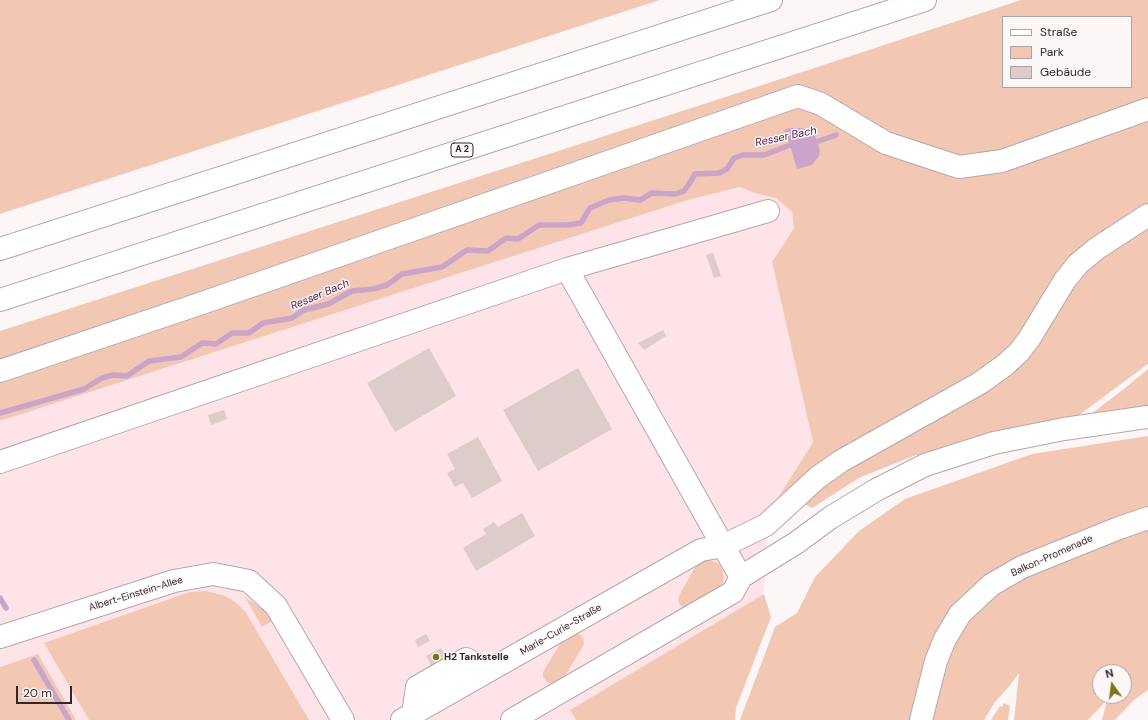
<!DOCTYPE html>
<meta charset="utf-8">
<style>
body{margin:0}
#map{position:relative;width:1148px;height:720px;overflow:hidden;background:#fdf6f7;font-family:"DM Sans",sans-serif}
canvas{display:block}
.legend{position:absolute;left:1002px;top:16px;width:130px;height:72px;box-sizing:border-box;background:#fdf6f7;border:1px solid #aba4a5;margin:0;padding:5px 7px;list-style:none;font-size:12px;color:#2f292a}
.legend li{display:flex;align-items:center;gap:8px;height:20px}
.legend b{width:20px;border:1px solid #aba4a5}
.north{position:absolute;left:1092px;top:664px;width:40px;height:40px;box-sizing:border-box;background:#fdf6f7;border:1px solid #aba4a5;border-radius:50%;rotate:346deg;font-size:11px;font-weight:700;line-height:16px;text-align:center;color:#2f292a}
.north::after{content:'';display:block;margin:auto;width:14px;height:18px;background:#7b7418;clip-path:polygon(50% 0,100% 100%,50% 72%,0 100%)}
.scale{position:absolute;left:16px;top:686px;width:56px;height:18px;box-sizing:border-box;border:2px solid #2f292a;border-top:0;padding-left:5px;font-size:12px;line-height:14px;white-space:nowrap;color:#2f292a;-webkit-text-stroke:3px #fdf6f7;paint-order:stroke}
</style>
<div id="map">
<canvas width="1148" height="720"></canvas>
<ul class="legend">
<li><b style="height:5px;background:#fff"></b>Straße</li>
<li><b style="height:11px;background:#f2c8b5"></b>Park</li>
<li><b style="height:11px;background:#ddccca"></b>Gebäude</li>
</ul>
<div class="north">N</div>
<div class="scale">20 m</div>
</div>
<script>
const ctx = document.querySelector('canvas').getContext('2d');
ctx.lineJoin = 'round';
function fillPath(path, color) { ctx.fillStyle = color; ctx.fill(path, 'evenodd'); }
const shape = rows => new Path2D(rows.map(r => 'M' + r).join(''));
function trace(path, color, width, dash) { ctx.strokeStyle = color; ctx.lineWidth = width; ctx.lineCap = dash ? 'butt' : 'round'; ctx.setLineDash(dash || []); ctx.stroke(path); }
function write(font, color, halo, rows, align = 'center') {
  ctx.font = font + ' "DM Sans",sans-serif'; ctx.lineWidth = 3; ctx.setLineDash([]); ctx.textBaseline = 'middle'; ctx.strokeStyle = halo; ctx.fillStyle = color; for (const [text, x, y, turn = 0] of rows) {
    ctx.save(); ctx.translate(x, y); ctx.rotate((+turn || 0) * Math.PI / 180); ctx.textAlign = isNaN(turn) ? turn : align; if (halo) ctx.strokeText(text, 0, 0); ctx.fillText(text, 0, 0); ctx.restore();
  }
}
const built = shape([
 [740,187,754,193,776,198,792,212,794,228,772,262,814,442,768,514,764,594,570,710,576,720,0,720,0,421,688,200]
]);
const green = shape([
 [0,0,660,0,0,214],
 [1021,0,1148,0,1148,207,1008,349,977,376,768,514,813,442,772,262,794,228,792,212,776,198,754,193,740,187,688,200,0,421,0,331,741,92],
 [1003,17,1131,17,1131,87,1003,87],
 [1148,221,1148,364,1075,418,938,454,916,455,859,478,812,508,800,502,822,481,994,380,1076,274],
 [1148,369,1148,407,1091,414,1125,388],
 [1148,436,1148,514,970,592,914,720,740,720,775,627,797,613,815,577,859,531,905,499,1032,454],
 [1148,526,1148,690,1134,700,1115,720,1102,720,1107,700,1088,720,1014,720,1019,673,1008,688,995,702,984,720,926,720,943,653,977,605,1017,576],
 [1100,672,1124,672,1124,696,1100,696],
 [710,560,718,563,722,568,724,579,722,585,720,589,688,607,682,607,679,603,678,599,681,592,697,564,700,562],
 [206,591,223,595,234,601,245,611,309,720,89,720,44,643,184,594,190,592],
 [764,594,771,617,736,708,735,720,576,720,570,710],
 [245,597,267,612,274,620,262,627],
 [574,633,579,634,583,637,584,643,582,648,565,676,553,683,548,683,543,677,543,672,562,641],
 [38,654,76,720,0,720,0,667],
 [1004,703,1010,706,1008,720,991,720,1000,706,1002,707]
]);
const water = shape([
 [791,128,801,128,809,130,815,136,820,151,819,156,812,165,797,169,790,145,784,130]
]);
const stream = shape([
 [810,143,816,142,836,135],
 [0,413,84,389,102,378,113,375,127,376,149,361,181,357,202,343,216,344,232,333,249,333,263,323,292,318,304,310,328,304,352,291,373,289,387,285,402,274,442,267,467,250,488,251,506,238,518,239,539,225,567,225,581,223,590,208,609,200,624,198,640,200,652,193,675,194,684,191,689,184,695,174,719,173,727,169,734,158,743,155,764,155,790,145,797,144],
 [0,598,6,608],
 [34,660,69,720]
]);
const building = shape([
 [713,253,721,276,714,278,706,255],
 [663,330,666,336,644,350,638,343],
 [429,348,456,396,395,432,367,383],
 [578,368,612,429,538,471,503,410],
 [224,410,227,419,211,425,208,415],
 [478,437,502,481,472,498,463,483,455,487,447,473,455,469,447,454],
 [522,513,535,536,476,571,463,548,486,534,483,529,494,522,498,527],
 [426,634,430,641,418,647,415,640],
 [441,648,447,659,432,667,426,656]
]);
const minor = shape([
 [567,269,723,546,741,577],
 [0,371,205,302,798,96,821,104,886,143,959,167,1002,161,1148,109],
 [0,462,567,269,768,211],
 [0,637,174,581,213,574,249,581,276,606,343,720],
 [413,714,417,687,466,659,488,671],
 [402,720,701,550,723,546,766,525,817,478,841,461,980,383,1005,365,1019,352,1029,339,1065,280,1078,264,1096,249,1148,215],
 [512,720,733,592,741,577,796,543,830,518,876,490,925,465,994,443,1064,429,1148,417],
 [921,720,936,661,945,639,960,614,991,585,1022,567,1119,528,1148,518]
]);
const highway = shape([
 [0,249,771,0],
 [0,300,925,0]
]);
const markers = [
 [436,657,4,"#7b7418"]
];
const shields = [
 [462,150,22]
];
const shieldNames = [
 ["A 2",462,150]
];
const streetNames = [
 ["Balkon-Promenade",1052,556,-24],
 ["Albert-Einstein-Allee",136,594,-17],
 ["Marie-Curie-Straße",561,630,-30]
];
const poiNames = [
 ["H2 Tankstelle",444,657]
];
const waterNames = [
 ["Resser Bach",786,137,-12],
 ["Resser Bach",320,295,-23]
];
fillPath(built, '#fee4e8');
fillPath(green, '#f2c8b5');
fillPath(water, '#caa5c9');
trace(stream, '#caa5c9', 5.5);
fillPath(building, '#ddccca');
trace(minor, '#b6a6a9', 24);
trace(highway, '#b6a6a9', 24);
trace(minor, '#fff', 22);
trace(highway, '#fff', 22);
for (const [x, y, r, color] of markers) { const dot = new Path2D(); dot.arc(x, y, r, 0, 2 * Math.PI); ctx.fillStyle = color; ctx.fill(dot); trace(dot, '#fdf6f7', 1.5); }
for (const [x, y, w] of shields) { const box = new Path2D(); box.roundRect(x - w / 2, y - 7, w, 14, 3); ctx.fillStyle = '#fdf6f7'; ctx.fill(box); trace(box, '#2f292a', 1); }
write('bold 9px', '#2f292a', null, shieldNames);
write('10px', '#2f292a', '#fdf6f7', streetNames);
write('bold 10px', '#2f292a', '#fdf6f7', poiNames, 'left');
write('italic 11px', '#4a1c4a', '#fdf6f7', waterNames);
</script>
